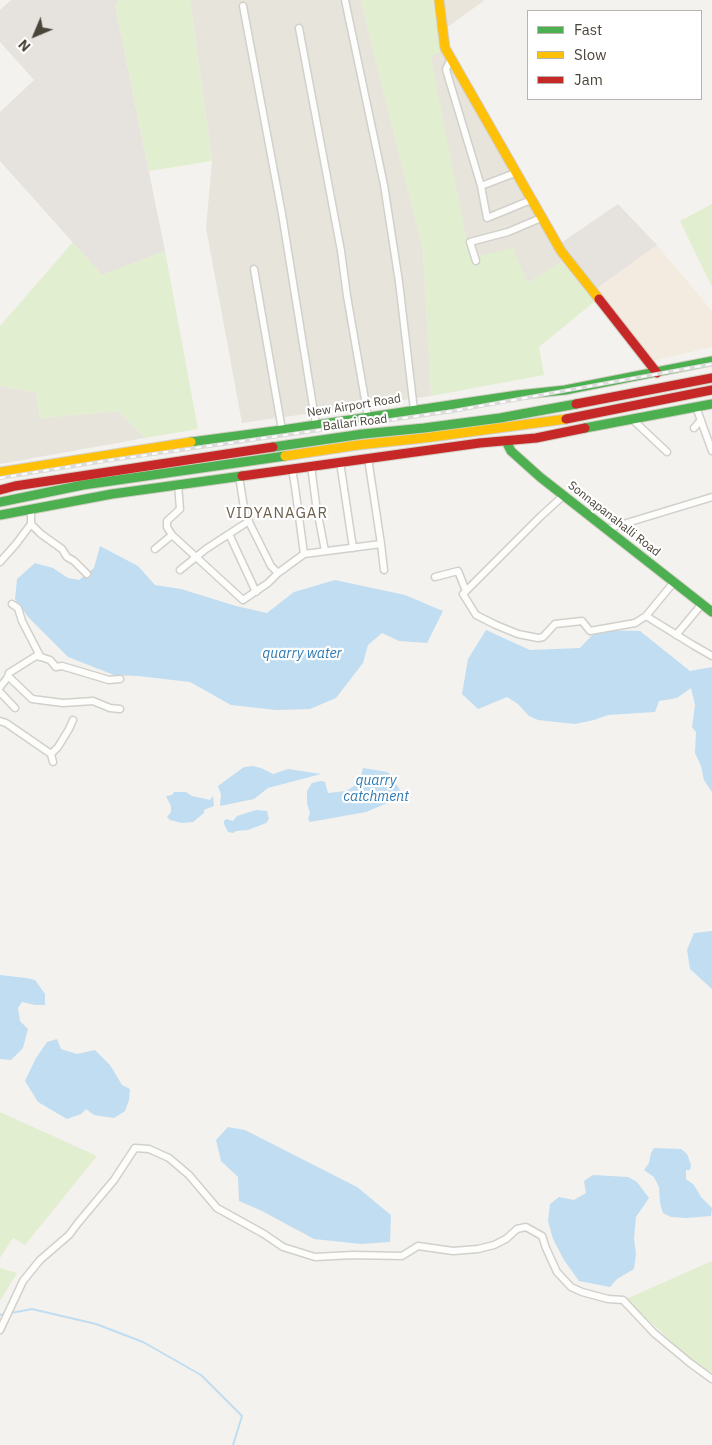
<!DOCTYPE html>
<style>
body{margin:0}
#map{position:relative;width:712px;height:1445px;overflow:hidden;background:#f4f2ee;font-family:"IBM Plex Sans",sans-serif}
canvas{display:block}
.legend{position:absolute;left:527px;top:10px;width:175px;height:90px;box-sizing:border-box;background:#fff;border:1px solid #b7b4b0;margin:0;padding:6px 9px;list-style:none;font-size:15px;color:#4b4439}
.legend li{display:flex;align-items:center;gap:10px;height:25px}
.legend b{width:25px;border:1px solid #b7b4b0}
.north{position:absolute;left:10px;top:10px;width:50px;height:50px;-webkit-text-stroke:4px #fff;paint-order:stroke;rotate:225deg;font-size:14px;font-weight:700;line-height:20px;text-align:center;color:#4b4439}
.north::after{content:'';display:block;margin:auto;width:18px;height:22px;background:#4b4439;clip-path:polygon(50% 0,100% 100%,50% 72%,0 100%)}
</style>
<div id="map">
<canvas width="712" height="1445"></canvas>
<ul class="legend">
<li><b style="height:6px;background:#4caf50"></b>Fast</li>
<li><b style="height:6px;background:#ffc107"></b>Slow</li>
<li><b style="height:6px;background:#c62828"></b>Jam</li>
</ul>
<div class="north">N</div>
</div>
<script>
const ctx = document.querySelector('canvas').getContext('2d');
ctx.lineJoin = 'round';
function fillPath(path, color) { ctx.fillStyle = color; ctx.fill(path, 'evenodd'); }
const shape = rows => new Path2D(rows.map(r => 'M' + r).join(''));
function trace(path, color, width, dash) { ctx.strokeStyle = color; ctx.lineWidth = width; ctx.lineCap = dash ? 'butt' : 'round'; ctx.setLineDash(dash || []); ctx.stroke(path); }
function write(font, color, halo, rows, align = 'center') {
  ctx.font = font + ' "IBM Plex Sans",sans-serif'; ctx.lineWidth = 4.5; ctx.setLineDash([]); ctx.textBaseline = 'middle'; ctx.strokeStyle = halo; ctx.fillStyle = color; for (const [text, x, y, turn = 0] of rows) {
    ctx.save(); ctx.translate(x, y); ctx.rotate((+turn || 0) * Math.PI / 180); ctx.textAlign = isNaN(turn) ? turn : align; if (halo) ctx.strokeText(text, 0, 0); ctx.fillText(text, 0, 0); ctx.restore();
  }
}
const residential = shape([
 [190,0,361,0,423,249,431,396,242,423,206,228,212,161],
 [441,51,562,262,528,283,470,258,430,57],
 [0,386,36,392,40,418,119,411,145,438,0,464]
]);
const commercial = shape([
 [657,245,712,311,712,347,652,361,596,289]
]);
const industrial = shape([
 [11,0,120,0,115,5,165,251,102,275,0,161,0,112,34,80,0,42,0,10],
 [618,204,657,245,596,289,561,243]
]);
const education = shape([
 [443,0,485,0,446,28]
]);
const green = shape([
 [120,0,190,0,212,161,149,171,115,5],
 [361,0,433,0,441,51,431,57,470,258,513,248,528,283,562,262,594,302,539,347,544,375,431,396,423,249],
 [712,204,712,287,680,221],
 [73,242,102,275,165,251,198,429,145,438,119,411,40,418,36,392,0,386,0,326],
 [0,1112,97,1156,25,1245,13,1238,0,1258],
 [712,1261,712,1373,688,1357,626,1299],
 [0,1268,17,1273,0,1301]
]);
const water = shape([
 [100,546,138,566,155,585,181,589,236,606,267,613,294,592,335,580,405,595,443,611,427,643,399,641,382,633,368,645,363,663,336,698,310,709,276,710,231,705,190,682,138,676,114,675,68,657,29,618,15,599,17,579,35,563,53,568,68,578,79,580,94,568],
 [486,630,530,650,580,648,597,630,640,631,690,671,712,667,712,792,704,780,701,766,695,753,696,732,692,727,695,705,691,688,677,698,659,701,655,712,608,715,594,720,575,724,538,720,529,716,518,704,507,697,478,709,462,694,468,659],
 [253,766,261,768,273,774,288,769,321,774,268,788,254,799,220,806,221,795,218,786,244,767],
 [363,768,388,772,404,796,366,812,310,822,308,819,310,813,307,803,307,791,312,783,321,781,325,782,328,793,346,791,359,783],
 [174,792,186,792,192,796,210,800,213,796,214,806,204,810,204,813,193,822,182,823,170,820,167,817,171,812,171,806,166,796,172,795],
 [256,810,267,811,269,819,266,823,248,830,236,831,233,833,228,832,224,824,224,821,226,819,233,821,237,816],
 [712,931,712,989,690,969,687,950,694,933],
 [0,975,26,978,35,980,45,994,45,1005,35,1005,22,1002,18,1008,20,1021,28,1029,23,1048,11,1060,0,1059],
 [57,1039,61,1049,77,1054,95,1050,110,1065,122,1085,130,1089,129,1100,125,1111,114,1118,94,1115,86,1109,81,1114,67,1119,38,1102,25,1081,36,1058,47,1042],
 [228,1127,245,1130,357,1187,391,1215,390,1242,361,1244,314,1239,262,1211,239,1201,238,1177,221,1161,216,1140],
 [654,1148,681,1149,687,1154,691,1165,690,1170,686,1170,686,1179,694,1185,701,1197,712,1208,711,1216,686,1218,671,1217,663,1213,660,1203,659,1187,654,1177,644,1170,649,1163,651,1153],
 [593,1175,628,1177,637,1182,649,1198,636,1217,634,1238,636,1254,634,1269,617,1279,610,1287,579,1281,564,1260,553,1239,548,1221,550,1204,559,1197,574,1200,586,1193,584,1181]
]);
const stream = shape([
 [11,1313,32,1309,96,1324,143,1342,201,1375,242,1416,233,1445],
 [0,1315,6,1314]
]);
const street = shape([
 [345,0,384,185,399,282,414,410],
 [243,6,282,214,316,425],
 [299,28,341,251,347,296,368,417],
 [451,59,446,69,447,73,481,186],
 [515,173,481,186,487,218,531,200],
 [476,261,470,242,508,232,541,218],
 [254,269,282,430],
 [696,407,712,451],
 [632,419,667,452],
 [694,428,701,420],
 [340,462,353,548],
 [311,466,316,504,325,551],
 [292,469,295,487,304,554],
 [239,476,245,514,271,566,278,573,304,554,381,544,368,458],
 [178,484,180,509,167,521,167,527,172,535,243,600,268,583,278,573],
 [564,495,540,517,463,594,476,615,496,625,518,634,538,638,543,637,555,624,582,621,590,631,635,623,646,616],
 [249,521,229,534,256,592],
 [31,524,41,534,62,549,67,557,74,561,87,574],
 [607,529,712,497],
 [381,544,384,570],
 [155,549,172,535],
 [0,562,16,544,31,524,31,512],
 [180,570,206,549,229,534],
 [435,577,458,571,466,591],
 [674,582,646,616,693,645,712,656],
 [12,604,18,608,22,621,40,656],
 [676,635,702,604],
 [8,676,32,699,63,703,93,701,110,708,120,709],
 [0,687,8,677,9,673,36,656,41,657,50,660,56,667,62,666,109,680,120,679],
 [0,692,15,708],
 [0,721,6,723,51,754,53,762],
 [51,754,58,747,69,729,73,720],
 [0,1330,23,1281,40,1260,69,1235,78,1223,114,1180,135,1148,149,1149,169,1158,189,1175,217,1208,264,1234,283,1247,315,1257,353,1255,402,1256,418,1246,453,1251,478,1249,494,1245,506,1239,517,1229,526,1227,542,1236,546,1248,557,1272,571,1287,582,1292,608,1299,623,1300,654,1333,690,1363,712,1379]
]);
const fast = shape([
 [585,428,712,404],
 [506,441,511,451,540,477,712,612],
 [191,442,282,430,518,395,565,390,712,361],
 [273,447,363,434,424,428,500,418,576,404],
 [0,502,83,485,285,456],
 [0,515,112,494,242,476]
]);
const slow = shape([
 [439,0,445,48,561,251,599,299],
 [285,456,358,445,424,438,566,419],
 [0,472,191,442]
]);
const jam = shape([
 [599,299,657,373],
 [576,404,712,378],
 [566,419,712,390],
 [242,476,480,443,536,438,585,428],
 [0,490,15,486,273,447]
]);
const rail = shape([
 [0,478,111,460,453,411,712,364]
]);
const streetNames = [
 ["New Airport Road",354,406,-9],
 ["Ballari Road",355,423,-7],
 ["Sonnapanahalli Road",614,519,38]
];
const waterNames = [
 ["quarry water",302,654],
 ["quarry",376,781],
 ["catchment",376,797]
];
const quarterNames = [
 ["VIDYANAGAR",277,514]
];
fillPath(residential, '#e7e4dc');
fillPath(commercial, '#f3ebdf');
fillPath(industrial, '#e6e2de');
fillPath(education, '#eae5da');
fillPath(green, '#e1eecf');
fillPath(water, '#c0ddf1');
trace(stream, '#c0ddf1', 2);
trace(street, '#d2d0cb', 9);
trace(fast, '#d3cfc5', 11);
trace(slow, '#d3cfc5', 11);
trace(jam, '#d3cfc5', 11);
trace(street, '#fdfdfc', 6);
trace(fast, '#4caf50', 9);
trace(slow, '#ffc107', 9);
trace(jam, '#c62828', 9);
trace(rail, '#dbdbda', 4);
trace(rail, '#fff', 2, [5.5]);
write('12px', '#4b4439', '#fff', streetNames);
write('italic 14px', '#2e7ab2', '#fff', waterNames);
ctx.letterSpacing = '1px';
write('15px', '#6e6250', '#fff', quarterNames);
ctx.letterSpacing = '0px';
</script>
